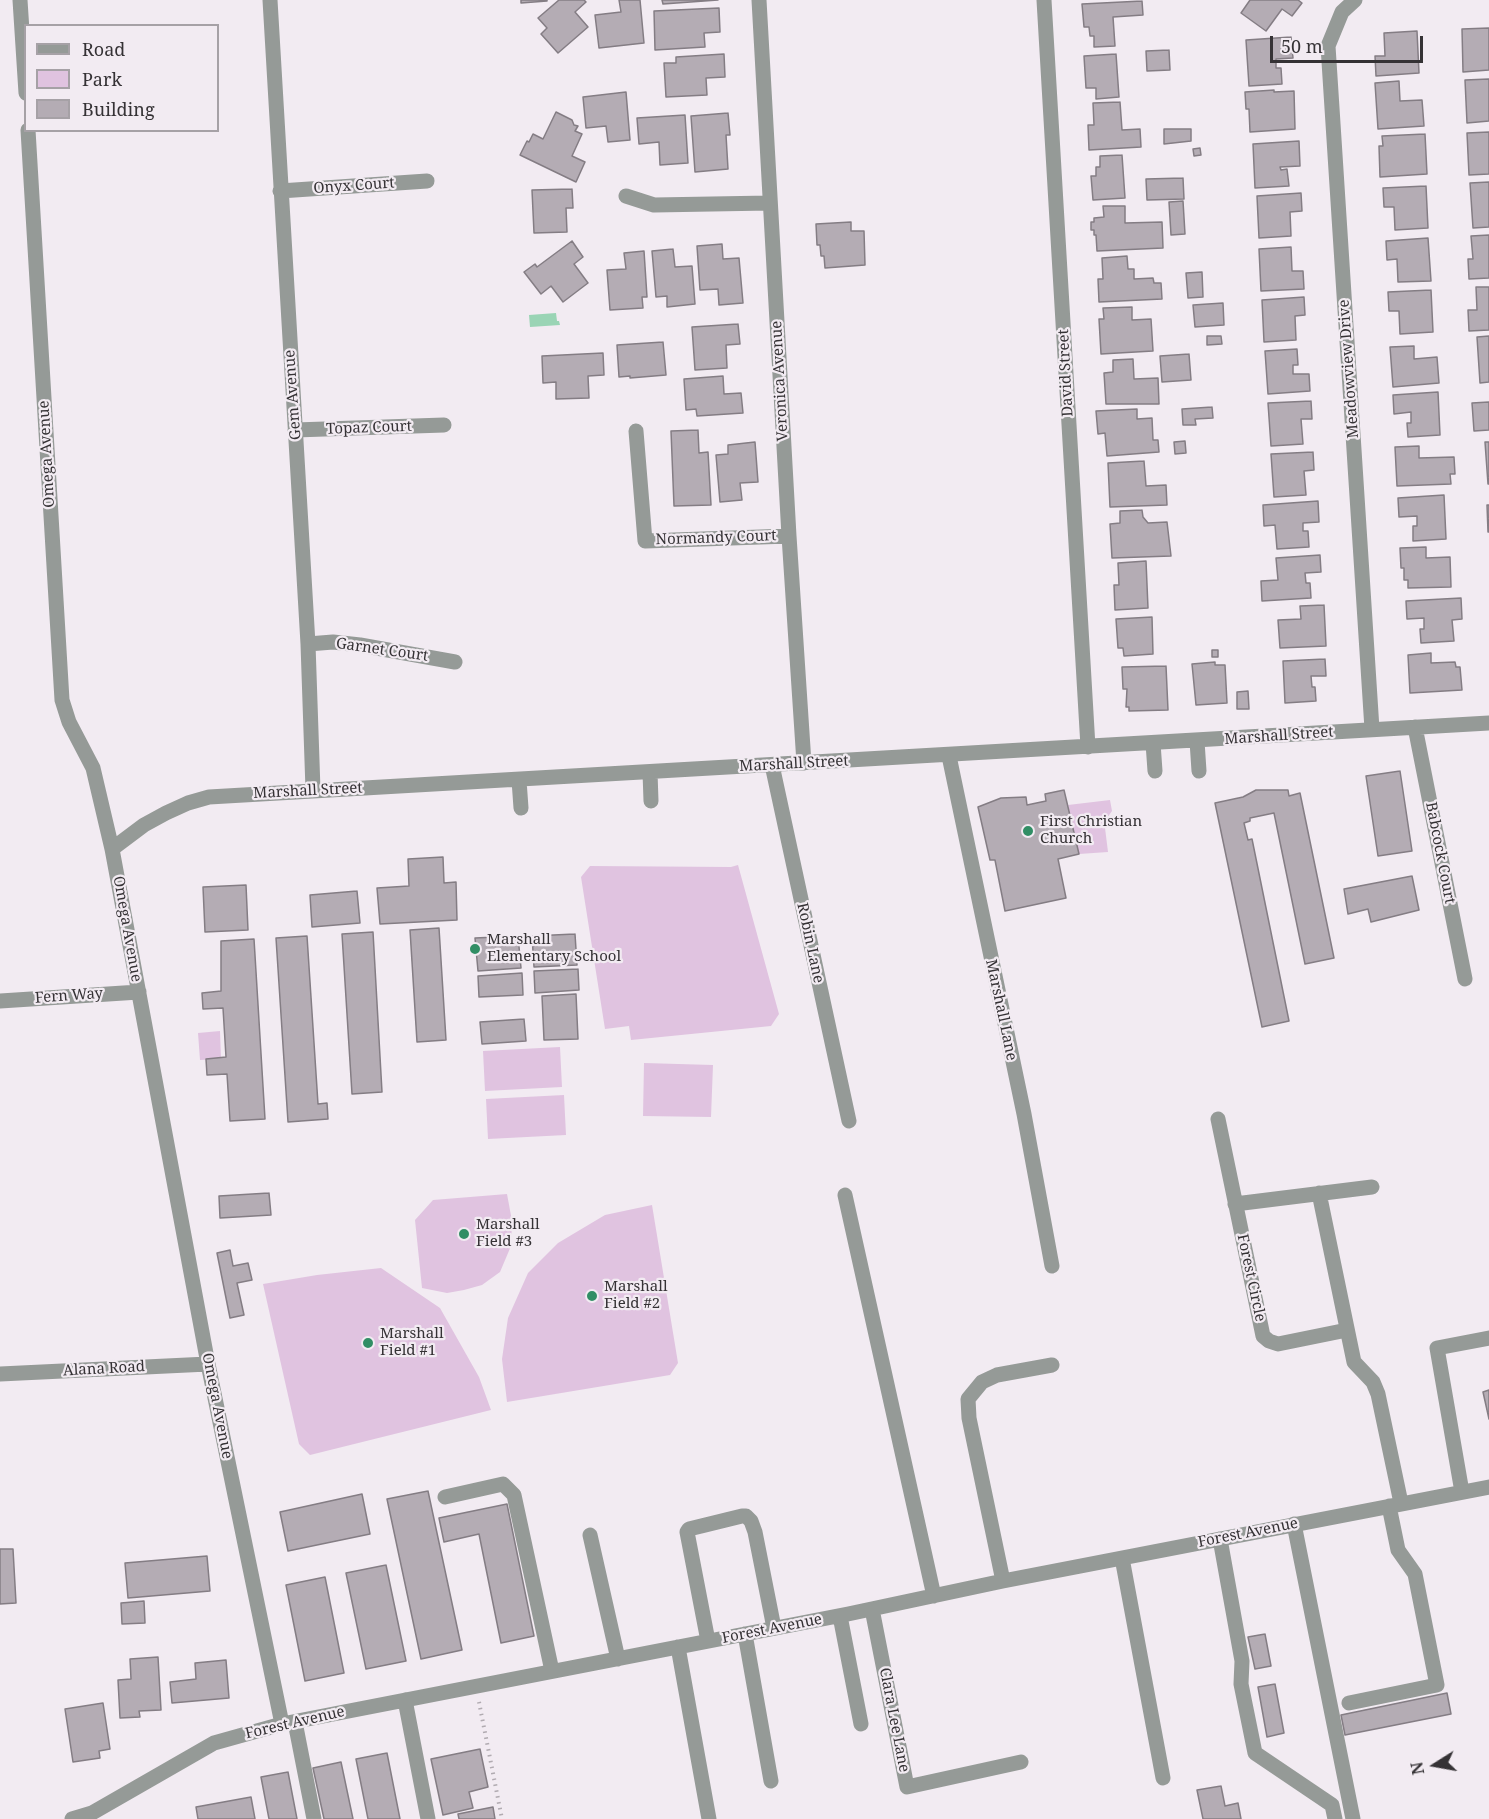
<!DOCTYPE html>
<style>
body{margin:0}
#map{position:relative;width:1489px;height:1819px;overflow:hidden;background:#f2ebf2;font-family:"Noto Serif",serif}
canvas{display:block}
.legend{position:absolute;left:24px;top:24px;width:195px;height:108px;box-sizing:border-box;background:#f2ebf2;border:2px solid #a6a1a6;margin:0;padding:8px 10px;list-style:none;font-size:18px;color:#353235}
.legend li{display:flex;align-items:center;gap:12px;height:30px}
.legend b{width:30px;border:2px solid #a6a1a6}
.north{position:absolute;left:1405px;top:1735px;width:60px;height:60px;-webkit-text-stroke:4px #f2ebf2;paint-order:stroke;rotate:259deg;font-size:16px;font-weight:700;line-height:24px;text-align:center;color:#353235}
.north::after{content:'';display:block;margin:auto;width:21px;height:27px;background:#353235;clip-path:polygon(50% 0,100% 100%,50% 72%,0 100%)}
.scale{position:absolute;left:1270px;top:36px;width:153px;height:27px;box-sizing:border-box;border:3px solid #353235;border-top:0;padding-left:8px;font-size:18px;line-height:21px;white-space:nowrap;color:#353235;-webkit-text-stroke:4px #f2ebf2;paint-order:stroke}
</style>
<div id="map">
<canvas width="1489" height="1819"></canvas>
<ul class="legend">
<li><b style="height:8px;background:#959a97"></b>Road</li>
<li><b style="height:16px;background:#e0c3e0"></b>Park</li>
<li><b style="height:16px;background:#b4acb4"></b>Building</li>
</ul>
<div class="north">N</div>
<div class="scale">50 m</div>
</div>
<script>
const ctx = document.querySelector('canvas').getContext('2d');
ctx.lineJoin = 'round';
function fillPath(path, color) { ctx.fillStyle = color; ctx.fill(path, 'evenodd'); }
const shape = rows => new Path2D(rows.map(r => 'M' + r).join(''));
function trace(path, color, width, dash) { ctx.strokeStyle = color; ctx.lineWidth = width; ctx.lineCap = dash ? 'butt' : 'round'; ctx.setLineDash(dash || []); ctx.stroke(path); }
function write(font, color, halo, rows, align = 'center') {
  ctx.font = font + ' "Noto Serif",serif'; ctx.lineWidth = 4.5; ctx.setLineDash([]); ctx.textBaseline = 'middle'; ctx.strokeStyle = halo; ctx.fillStyle = color; for (const [text, x, y, turn = 0] of rows) {
    ctx.save(); ctx.translate(x, y); ctx.rotate((+turn || 0) * Math.PI / 180); ctx.textAlign = isNaN(turn) ? turn : align; if (halo) ctx.strokeText(text, 0, 0); ctx.fillText(text, 0, 0); ctx.restore();
  }
}
const green = shape([
 [1110,800,1112,811,1107,818,1105,828,1108,852,1079,854,1068,805],
 [738,865,779,1014,771,1026,631,1040,629,1026,605,1029,581,877,590,866,731,867],
 [220,1031,221,1059,200,1060,198,1033],
 [560,1047,562,1087,485,1091,483,1051],
 [644,1063,713,1065,711,1117,643,1116],
 [564,1095,566,1135,488,1139,486,1099],
 [507,1194,512,1221,511,1246,500,1272,482,1285,464,1290,447,1293,422,1288,415,1220,433,1200],
 [652,1205,678,1363,670,1375,507,1402,502,1359,508,1318,528,1273,558,1243,605,1215],
 [381,1268,440,1308,479,1377,491,1410,310,1455,299,1444,263,1284,317,1275]
]);
const water = shape([
 [556,313,557,321,559,321,560,325,530,327,529,315]
]);
const building = shape([
 [521,0,547,0,547,1,521,3,521,0],
 [559,0,584,0,586,2,575,12,588,27,558,53,541,34,547,28,538,18,559,0],
 [619,0,640,0,644,43,599,48,595,15,621,12,619,0],
 [662,0,718,0,663,4,662,0],
 [1250,0,1298,0,1302,3,1292,16,1282,9,1266,31,1241,13,1250,0],
 [1142,1,1143,15,1113,17,1115,46,1094,47,1094,36,1090,36,1089,27,1084,27,1082,4,1142,1],
 [719,8,720,32,704,33,705,47,655,50,654,11,719,8],
 [1489,28,1489,70,1463,72,1462,29,1489,28],
 [1417,31,1419,73,1376,76,1375,56,1385,56,1384,33,1417,31],
 [1291,37,1293,58,1276,59,1276,68,1281,68,1282,84,1249,86,1246,40,1291,37],
 [1169,50,1170,70,1147,71,1146,51,1169,50],
 [724,54,725,77,706,78,707,95,666,97,664,63,676,63,676,57,724,54],
 [1116,54,1119,97,1096,99,1096,88,1086,88,1084,56,1116,54],
 [1489,79,1489,121,1467,123,1465,80,1489,79],
 [1399,81,1400,101,1422,100,1424,126,1378,129,1375,83,1399,81],
 [1274,90,1274,92,1294,91,1295,129,1250,132,1249,109,1246,109,1245,92,1274,90],
 [626,92,630,140,608,142,606,126,586,128,583,97,626,92],
 [1120,102,1122,130,1140,129,1141,147,1089,150,1088,125,1094,125,1093,103,1120,102],
 [556,112,572,120,574,125,578,126,575,131,582,134,572,156,585,162,576,182,520,155,527,141,529,142,533,134,543,139,556,112],
 [728,113,730,135,726,135,728,169,695,172,691,116,728,113],
 [685,115,688,163,660,165,659,142,639,144,637,118,685,115],
 [1164,129,1191,129,1191,141,1164,144,1164,129],
 [1489,132,1489,174,1469,175,1467,133,1489,132],
 [1425,134,1427,174,1380,177,1379,146,1383,146,1382,136,1425,134],
 [1299,141,1300,166,1280,167,1281,170,1287,169,1289,186,1255,188,1253,144,1299,141],
 [1200,148,1201,155,1194,156,1193,149,1200,148],
 [1122,155,1125,198,1093,200,1091,176,1096,176,1096,167,1100,167,1100,156,1122,155],
 [1183,178,1184,199,1147,200,1146,179,1183,178],
 [1489,182,1489,227,1473,228,1470,183,1489,182],
 [1426,186,1428,228,1395,230,1394,207,1384,207,1383,188,1426,186],
 [572,189,573,208,566,208,567,232,534,233,532,190,572,189],
 [1301,193,1302,211,1290,212,1291,236,1259,238,1257,196,1301,193],
 [1183,201,1185,234,1171,235,1169,202,1183,201],
 [1103,206,1125,206,1125,223,1162,222,1163,248,1097,251,1096,235,1094,235,1094,230,1091,230,1091,222,1094,222,1094,218,1104,217,1103,206],
 [851,222,851,231,864,231,865,265,825,268,824,256,821,256,820,245,817,245,816,224,851,222],
 [1489,235,1489,278,1469,279,1468,259,1473,259,1471,236,1489,235],
 [1428,238,1431,281,1398,282,1397,259,1387,260,1386,241,1428,238],
 [572,241,583,257,574,264,588,283,563,302,551,286,541,294,524,272,535,264,537,267,572,241],
 [722,244,723,259,739,258,743,303,719,305,718,289,700,290,697,246,722,244],
 [1291,247,1292,271,1303,271,1304,289,1261,291,1259,249,1291,247],
 [673,249,675,267,692,266,695,304,667,307,667,296,656,297,652,251,673,249],
 [644,251,647,297,642,297,643,308,610,310,607,270,626,269,624,253,644,251],
 [1127,256,1128,269,1134,269,1134,279,1153,278,1154,283,1161,283,1162,299,1099,302,1098,279,1103,279,1102,258,1127,256],
 [1202,272,1203,297,1188,298,1186,273,1202,272],
 [1476,287,1489,287,1489,330,1469,331,1468,310,1477,310,1476,287],
 [1431,290,1433,332,1400,334,1399,311,1389,311,1388,292,1431,290],
 [1304,297,1305,315,1295,316,1296,340,1264,342,1262,300,1304,297],
 [1223,303,1224,325,1195,327,1193,305,1223,303],
 [1132,307,1132,320,1151,319,1153,351,1101,354,1099,319,1104,319,1103,308,1132,307],
 [738,324,740,344,726,345,727,368,695,370,692,327,738,324],
 [1207,336,1221,336,1222,344,1207,345,1207,336],
 [1489,336,1489,382,1480,383,1477,337,1489,336],
 [663,342,666,375,630,378,630,376,619,377,617,345,663,342],
 [1414,346,1414,359,1437,357,1439,383,1393,387,1390,347,1414,346],
 [1297,349,1298,365,1293,365,1293,374,1309,374,1310,391,1268,394,1265,351,1297,349],
 [603,353,604,375,588,376,589,398,556,399,556,382,543,383,542,356,603,353],
 [1189,354,1191,380,1162,382,1160,356,1189,354],
 [1133,359,1134,379,1158,378,1159,404,1106,404,1104,373,1113,372,1113,360,1133,359],
 [723,376,724,394,741,393,743,413,697,416,696,409,686,410,684,379,723,376],
 [1438,392,1440,435,1408,437,1407,423,1411,423,1411,412,1394,414,1393,395,1438,392],
 [1311,401,1312,419,1301,419,1303,444,1271,446,1268,403,1311,401],
 [1489,402,1489,430,1474,431,1472,403,1489,402],
 [1212,407,1213,418,1195,419,1196,425,1183,425,1182,409,1212,407],
 [1137,409,1137,419,1152,418,1153,440,1158,440,1159,452,1107,456,1105,433,1098,434,1096,411,1137,409],
 [698,430,699,453,708,452,711,505,674,506,671,431,698,430],
 [1185,441,1186,453,1175,454,1174,442,1185,441],
 [755,442,758,482,740,483,742,500,720,502,716,455,728,454,728,445,755,442],
 [1485,442,1489,442,1489,484,1488,484,1485,442],
 [1419,446,1419,458,1454,457,1455,474,1450,474,1451,484,1397,486,1395,447,1419,446],
 [1313,452,1314,470,1304,471,1306,495,1274,497,1271,454,1313,452],
 [1144,461,1146,486,1166,485,1167,505,1110,507,1108,463,1144,461],
 [1444,495,1446,539,1413,541,1413,526,1417,526,1417,516,1399,517,1398,498,1444,495],
 [1318,501,1319,522,1303,523,1303,531,1308,531,1309,547,1277,549,1275,525,1264,526,1263,505,1318,501],
 [1487,505,1489,505,1489,532,1488,532,1487,505],
 [1142,510,1143,517,1148,523,1167,522,1171,556,1112,558,1110,524,1120,523,1120,511,1142,510],
 [1426,547,1426,558,1450,557,1451,587,1408,588,1408,580,1404,580,1404,568,1401,568,1400,548,1426,547],
 [1320,555,1321,572,1305,573,1306,583,1310,583,1311,598,1262,601,1261,581,1278,580,1276,558,1320,555],
 [1146,561,1148,608,1115,610,1114,585,1119,585,1118,563,1146,561],
 [1461,598,1462,619,1452,620,1454,641,1421,643,1420,629,1424,629,1424,618,1407,619,1406,601,1461,598],
 [1324,605,1326,646,1280,648,1278,620,1301,619,1300,606,1324,605],
 [1152,617,1153,654,1124,656,1123,648,1118,648,1116,619,1152,617],
 [1212,650,1218,650,1218,657,1212,657,1212,650],
 [1431,653,1431,663,1455,662,1456,667,1460,667,1462,690,1410,693,1408,655,1431,653],
 [1325,659,1326,676,1311,676,1312,687,1315,687,1316,701,1285,703,1283,661,1325,659],
 [1215,662,1215,665,1225,665,1227,703,1196,705,1192,664,1215,662],
 [1166,666,1168,710,1129,711,1129,707,1126,707,1127,689,1123,689,1122,667,1166,666],
 [1248,691,1249,709,1237,709,1237,692,1248,691],
 [1400,771,1412,851,1378,856,1366,776,1400,771],
 [1064,790,1079,854,1058,859,1066,898,1005,911,995,860,990,860,978,807,1001,798,1026,797,1027,805,1046,801,1045,794,1064,790],
 [1256,790,1288,790,1289,796,1300,793,1334,958,1305,964,1274,813,1250,818,1250,821,1244,823,1248,840,1252,839,1289,1021,1262,1027,1215,803,1243,797,1256,790],
 [443,857,444,883,456,882,457,920,380,924,377,888,409,886,408,859,443,857],
 [1412,876,1419,910,1371,922,1368,909,1348,914,1344,889,1412,876],
 [246,885,248,930,205,932,203,887,246,885],
 [357,891,360,923,312,927,310,895,357,891],
 [439,928,446,1040,417,1042,410,930,439,928],
 [373,932,382,1092,352,1094,342,934,373,932],
 [575,934,577,965,534,967,532,936,575,934],
 [307,936,318,1104,327,1103,328,1119,288,1122,276,938,307,936],
 [518,936,521,968,478,971,475,938,518,936],
 [254,939,265,1119,230,1121,227,1074,207,1075,206,1059,226,1057,223,1008,203,1009,202,993,221,991,221,941,254,939],
 [578,969,579,990,535,993,534,971,578,969],
 [522,973,523,995,479,997,478,976,522,973],
 [576,994,578,1039,544,1040,542,996,576,994],
 [524,1019,526,1041,482,1044,480,1022,524,1019],
 [269,1193,271,1215,220,1218,219,1196,269,1193],
 [230,1250,233,1266,248,1263,252,1280,237,1283,244,1315,230,1318,217,1253,230,1250],
 [1489,1390,1489,1419,1483,1392,1489,1390],
 [428,1491,462,1650,421,1659,387,1499,428,1491],
 [362,1494,370,1534,288,1551,280,1512,362,1494],
 [507,1504,534,1636,501,1643,479,1534,444,1542,439,1518,507,1504],
 [0,1549,13,1549,16,1603,0,1604,0,1549],
 [207,1556,210,1591,128,1598,125,1563,207,1556],
 [386,1565,406,1661,366,1669,346,1573,386,1565],
 [325,1577,344,1673,305,1681,286,1585,325,1577],
 [144,1601,145,1623,122,1624,121,1603,144,1601],
 [1265,1634,1271,1666,1255,1669,1248,1637,1265,1634],
 [158,1657,161,1710,139,1711,140,1717,120,1718,118,1680,131,1679,130,1659,158,1657],
 [226,1660,229,1698,172,1703,170,1682,196,1679,195,1663,226,1660],
 [1275,1684,1284,1733,1267,1737,1258,1687,1275,1684],
 [1447,1693,1451,1714,1345,1735,1341,1715,1447,1693],
 [103,1703,110,1749,99,1751,100,1758,73,1762,65,1709,103,1703],
 [480,1749,488,1787,469,1792,473,1808,443,1815,431,1759,480,1749],
 [387,1753,400,1819,368,1819,356,1759,387,1753],
 [341,1762,353,1819,324,1819,313,1768,341,1762],
 [288,1772,297,1819,269,1819,261,1777,288,1772],
 [1221,1786,1225,1806,1238,1803,1241,1819,1203,1819,1197,1790,1221,1786],
 [251,1797,255,1819,198,1819,196,1807,251,1797],
 [493,1807,495,1819,459,1819,458,1814,493,1807]
]);
const path = shape([
 [479,1702,502,1819]
]);
const minor = shape([
 [20,0,26,93],
 [270,0,308,644,313,790],
 [759,0,789,536,804,763],
 [1044,0,1088,747],
 [1355,0,1342,12,1328,46,1372,729],
 [28,130,62,700,69,722,93,768,112,849,208,1364,282,1724],
 [280,191,427,181],
 [626,196,654,205,770,203],
 [295,430,444,425],
 [636,431,645,541,789,536],
 [308,644,333,642,360,645,455,662],
 [1415,727,1465,979],
 [1197,741,1199,771],
 [1153,743,1155,771],
 [949,756,1024,1114,1052,1266],
 [772,765,849,1121],
 [650,772,651,801],
 [519,780,521,808],
 [112,849,144,825,166,813,188,803,209,797,1489,723],
 [0,1001,139,992],
 [1218,1119,1263,1336,1269,1341,1278,1344,1347,1330],
 [1319,1193,1354,1362,1373,1382,1378,1394,1401,1503],
 [845,1195,934,1596],
 [1235,1204,1372,1187],
 [0,1374,208,1364],
 [1462,1492,1437,1348,1489,1338],
 [445,1497,503,1484,514,1495,552,1671],
 [1294,1524,1353,1819],
 [590,1535,618,1659],
 [1220,1539,1242,1661,1241,1684,1255,1753,1332,1805,1335,1819],
 [1122,1558,1163,1778],
 [1003,1581,969,1418,968,1399,982,1382,997,1375,1052,1365],
 [872,1609,907,1787,1021,1762],
 [840,1616,861,1724],
 [745,1634,771,1781],
 [708,1641,687,1532,689,1529,742,1516,746,1516,751,1521,755,1532,774,1628],
 [678,1647,709,1819],
 [405,1700,428,1819],
 [1349,1703,1437,1685,1415,1574,1398,1550,1389,1506],
 [295,1722,314,1819],
 [72,1819,92,1813,214,1743,282,1724,848,1614,1003,1581,1489,1487]
]);
const markers = [
 [1028,831,6,"#318e65"],
 [475,949,6,"#318e65"],
 [464,1234,6,"#318e65"],
 [592,1296,6,"#318e65"],
 [368,1343,6,"#318e65"]
];
const streetNames = [
 ["Onyx Court",354,186,-4],
 ["Meadowview Drive",1349,369,-94],
 ["David Street",1066,373,-93],
 ["Veronica Avenue",780,381,-93],
 ["Gem Avenue",293,395,-94],
 ["Topaz Court",369,428,-2],
 ["Omega Avenue",47,454,-93],
 ["Normandy Court",716,538,-2],
 ["Garnet Court",382,650,8],
 ["Marshall Street",1279,736,-4],
 ["Marshall Street",794,764,-3],
 ["Marshall Street",308,791,-3],
 ["Babcock Court",1440,853,79],
 ["Omega Avenue",127,929,80],
 ["Robin Lane",810,943,78],
 ["Fern Way",69,996,-4],
 ["Marshall Lane",1001,1010,78],
 ["Forest Circle",1251,1278,78],
 ["Alana Road",104,1369,-3],
 ["Omega Avenue",217,1406,79],
 ["Forest Avenue",1248,1533,-11],
 ["Forest Avenue",772,1629,-11],
 ["Clara Lee Lane",894,1720,79],
 ["Forest Avenue",295,1723,-13]
];
const poiNames = [
 ["First Christian",1040,822],
 ["Church",1040,839],
 ["Marshall",487,940],
 ["Elementary School",487,957],
 ["Marshall",476,1225],
 ["Field #3",476,1242],
 ["Marshall",604,1287],
 ["Field #2",604,1304],
 ["Marshall",380,1334],
 ["Field #1",380,1351]
];
fillPath(green, '#e0c3e0');
fillPath(water, '#9ad4b5');
fillPath(building, '#b4acb4');
trace(building, '#847d84', 1.5);
trace(path, '#b1abb1', 4, [1.5, 4.5]);
trace(minor, '#959a97', 15);
for (const [x, y, r, color] of markers) { const dot = new Path2D(); dot.arc(x, y, r, 0, 2 * Math.PI); ctx.fillStyle = color; ctx.fill(dot); trace(dot, '#f2ebf2', 2); }
write('15px', '#353235', '#f2ebf2', streetNames);
write('15px', '#353235', '#f2ebf2', poiNames, 'left');
</script>
